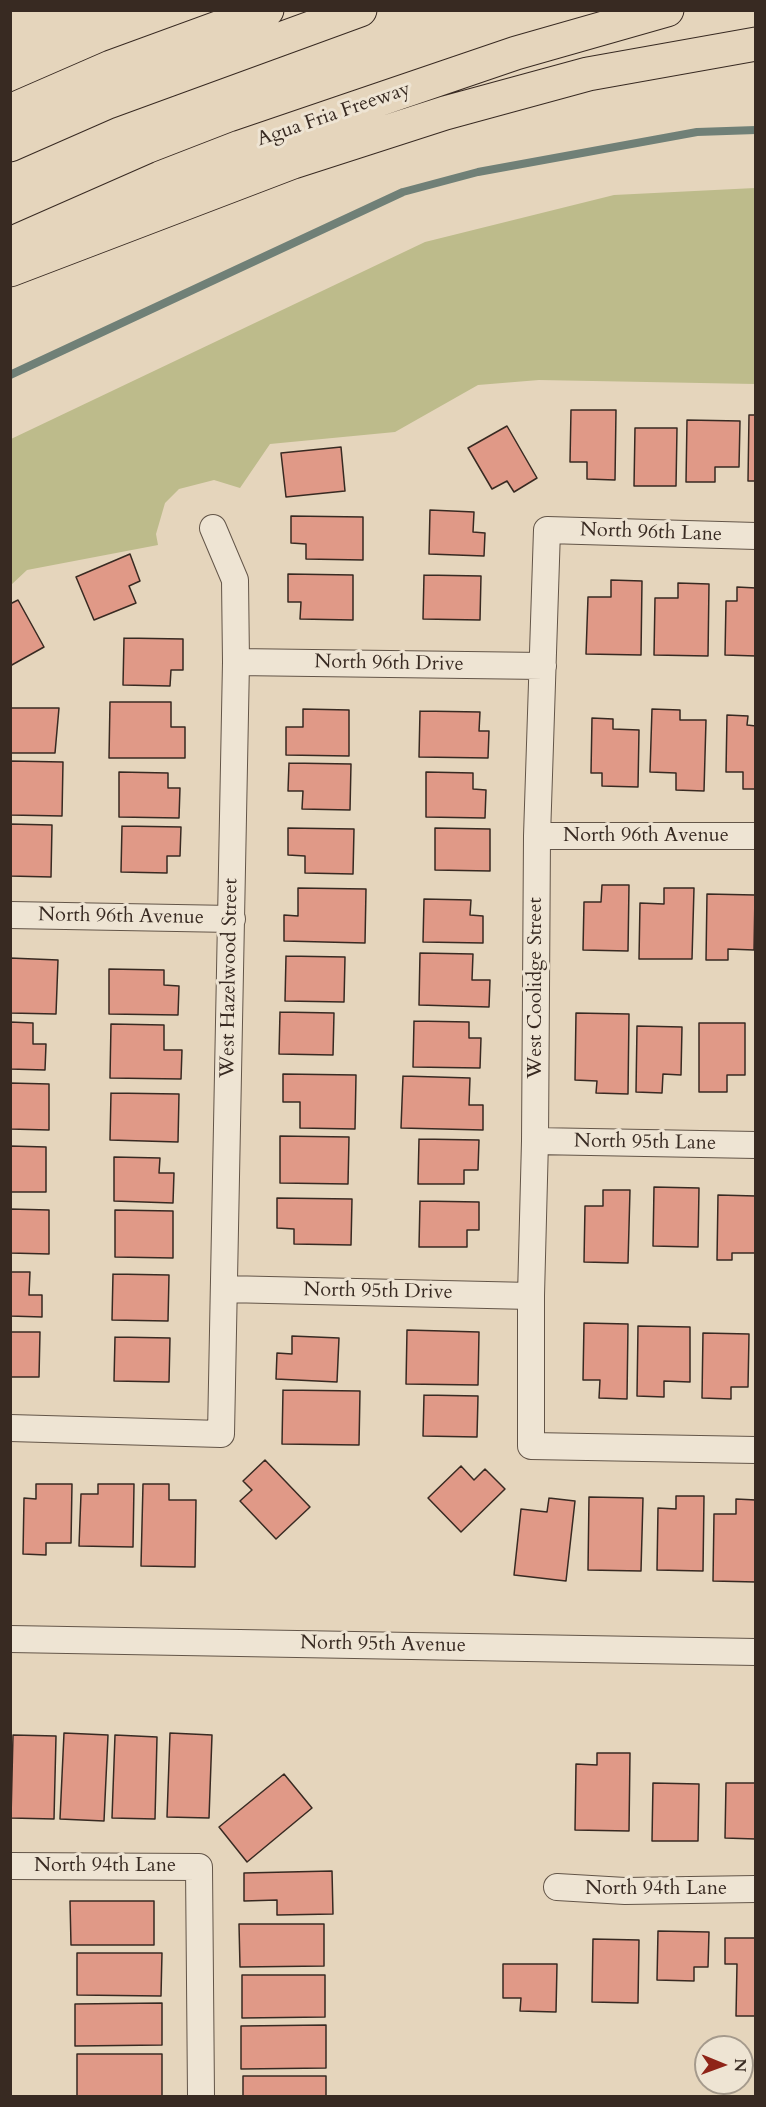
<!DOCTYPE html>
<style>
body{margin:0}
#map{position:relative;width:766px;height:2107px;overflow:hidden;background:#e5d5bc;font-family:Cardo,serif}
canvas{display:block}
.frame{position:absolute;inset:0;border:12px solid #382a22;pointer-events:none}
.north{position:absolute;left:694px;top:2035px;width:60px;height:60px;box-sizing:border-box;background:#eee4d3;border:2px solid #a59a8c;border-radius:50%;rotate:91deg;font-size:16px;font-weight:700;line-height:24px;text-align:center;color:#382a22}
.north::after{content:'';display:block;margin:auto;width:21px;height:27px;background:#8f2418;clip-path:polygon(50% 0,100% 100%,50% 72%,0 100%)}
</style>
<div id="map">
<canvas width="766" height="2107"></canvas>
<div class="frame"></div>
<div class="north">N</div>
</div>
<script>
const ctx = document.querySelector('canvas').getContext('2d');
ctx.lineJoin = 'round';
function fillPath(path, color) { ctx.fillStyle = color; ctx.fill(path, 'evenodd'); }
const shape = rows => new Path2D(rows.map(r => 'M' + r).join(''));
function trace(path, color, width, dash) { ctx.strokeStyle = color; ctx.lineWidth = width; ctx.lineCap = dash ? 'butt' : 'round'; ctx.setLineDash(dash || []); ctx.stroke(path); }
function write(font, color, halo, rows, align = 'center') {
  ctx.font = font + ' Cardo,serif'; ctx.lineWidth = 6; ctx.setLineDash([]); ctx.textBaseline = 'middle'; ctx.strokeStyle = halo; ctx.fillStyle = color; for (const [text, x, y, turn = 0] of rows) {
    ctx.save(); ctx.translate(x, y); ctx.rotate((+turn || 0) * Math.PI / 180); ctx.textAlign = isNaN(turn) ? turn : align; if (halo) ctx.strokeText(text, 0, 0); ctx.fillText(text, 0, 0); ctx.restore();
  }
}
const green = shape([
 [755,188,755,384,539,380,478,385,395,432,270,444,240,488,214,480,179,489,165,503,156,534,158,545,27,570,11,585,11,439,425,242,614,195]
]);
const stream = shape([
 [10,375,403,192,478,172,697,132,756,130]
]);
const building = shape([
 [571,410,616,410,615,480,587,479,587,462,570,462,571,410],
 [749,415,756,415,756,481,748,481,749,415],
 [687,420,740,421,739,467,715,467,715,482,686,482,687,420],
 [507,426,537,478,514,492,507,481,492,489,468,448,507,426],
 [635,428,677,428,676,486,634,486,635,428],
 [341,447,345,491,286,497,281,453,341,447],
 [430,510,474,512,473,532,485,533,484,556,429,554,430,510],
 [291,516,363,517,363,560,306,559,306,544,291,543,291,516],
 [130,554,140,581,129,586,136,603,94,620,76,577,130,554],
 [288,574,353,575,353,620,300,619,301,602,288,602,288,574],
 [424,575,481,576,480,620,423,619,424,575],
 [611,580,642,581,641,655,586,654,588,597,611,597,611,580],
 [678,583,709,584,708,656,654,655,655,598,678,598,678,583],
 [737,587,756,588,756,656,725,655,726,601,737,601,737,587],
 [18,600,44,647,10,666,10,604,18,600],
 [124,638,183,639,183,670,171,670,170,686,123,685,124,638],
 [110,702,171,702,171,727,185,727,185,758,109,758,110,702],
 [10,708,59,708,55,753,10,753,10,708],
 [303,709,349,710,349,756,286,755,286,727,303,727,303,709],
 [652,709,680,710,680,720,706,720,704,791,676,790,676,773,650,772,652,709],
 [420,711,480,712,479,731,489,731,488,758,419,757,420,711],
 [727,715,748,716,747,725,756,726,756,789,743,789,743,772,726,772,727,715],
 [592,718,613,719,613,729,639,730,638,787,602,786,602,773,591,773,592,718],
 [10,761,63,762,62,816,10,815,10,761],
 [289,763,351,764,350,810,302,809,303,791,288,791,289,763],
 [119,772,168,773,168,788,180,788,179,818,119,817,119,772],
 [426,772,473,773,473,789,486,790,485,818,426,817,426,772],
 [10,824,52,825,51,877,10,876,10,824],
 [122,826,181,827,180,856,167,856,167,873,121,872,122,826],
 [288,828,354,829,353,874,305,873,305,856,288,855,288,828],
 [435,828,490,829,490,871,435,870,435,828],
 [602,885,629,885,628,951,583,950,584,902,601,902,602,885],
 [298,888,366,889,365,943,284,941,284,915,298,916,298,888],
 [664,888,694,888,692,959,639,959,640,903,664,904,664,888],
 [707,894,755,895,754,950,728,949,728,960,706,960,707,894],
 [424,899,471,900,470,915,483,916,483,943,423,942,424,899],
 [420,953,473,954,472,980,490,980,489,1007,419,1005,420,953],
 [286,956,345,957,344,1002,285,1001,286,956],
 [10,958,58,960,56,1014,10,1013,10,958],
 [109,969,164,970,164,985,179,986,178,1015,109,1014,109,969],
 [280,1012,334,1013,333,1055,279,1054,280,1012],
 [576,1013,629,1014,628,1094,596,1093,597,1081,575,1080,576,1013],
 [414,1021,469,1022,469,1038,481,1038,480,1068,413,1067,414,1021],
 [10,1022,33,1023,33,1044,46,1044,45,1070,10,1069,10,1022],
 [699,1023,745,1023,745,1075,727,1075,727,1092,699,1092,699,1023],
 [111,1024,164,1025,164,1050,182,1050,181,1079,110,1078,111,1024],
 [637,1026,682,1027,681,1075,663,1074,662,1093,636,1092,637,1026],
 [283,1074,356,1075,355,1129,300,1128,300,1102,283,1102,283,1074],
 [403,1076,470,1078,469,1105,483,1105,483,1130,401,1128,403,1076],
 [10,1083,49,1084,49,1130,10,1129,10,1083],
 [111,1093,179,1094,178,1142,110,1140,111,1093],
 [280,1136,349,1137,348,1184,280,1183,280,1136],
 [419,1139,479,1140,478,1170,464,1170,464,1184,418,1184,419,1139],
 [10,1146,46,1147,46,1192,10,1192,10,1146],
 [114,1157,160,1158,159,1173,174,1173,173,1203,114,1201,114,1157],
 [654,1187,699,1188,698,1247,653,1246,654,1187],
 [603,1190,630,1190,628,1263,584,1262,585,1206,603,1206,603,1190],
 [718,1195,756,1196,756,1253,732,1253,732,1260,717,1260,718,1195],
 [277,1198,352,1199,351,1245,294,1244,294,1229,277,1228,277,1198],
 [420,1201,479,1202,479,1230,467,1230,467,1247,419,1247,420,1201],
 [10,1209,49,1210,49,1254,10,1253,10,1209],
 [115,1210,173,1211,173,1258,115,1257,115,1210],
 [10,1272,30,1272,29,1295,42,1295,42,1317,10,1316,10,1272],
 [113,1274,169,1275,168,1321,112,1320,113,1274],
 [584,1323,628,1324,627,1399,599,1398,600,1380,583,1380,584,1323],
 [638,1326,690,1327,690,1382,664,1381,664,1397,637,1396,638,1326],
 [407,1330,479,1332,478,1385,406,1384,407,1330],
 [10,1332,40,1332,39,1377,10,1377,10,1332],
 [703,1333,749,1334,748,1387,731,1387,731,1399,702,1398,703,1333],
 [292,1336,339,1338,337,1382,276,1379,277,1353,292,1354,292,1336],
 [115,1337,170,1338,169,1382,114,1381,115,1337],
 [283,1390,360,1391,359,1445,282,1444,283,1390],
 [424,1395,478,1396,477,1437,423,1436,424,1395],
 [265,1460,310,1507,276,1539,240,1501,252,1490,243,1481,265,1460],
 [461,1466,474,1480,485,1469,505,1489,461,1532,428,1498,461,1466],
 [36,1484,72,1484,71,1543,46,1543,46,1555,23,1554,24,1498,36,1499,36,1484],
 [98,1484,134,1484,133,1547,79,1546,81,1494,98,1494,98,1484],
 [143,1484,169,1484,169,1500,196,1500,195,1567,141,1566,143,1484],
 [676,1496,704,1496,703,1571,657,1570,658,1508,676,1509,676,1496],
 [589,1497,643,1498,641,1571,588,1570,589,1497],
 [549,1498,575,1501,566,1581,514,1575,521,1509,547,1512,549,1498],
 [736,1499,756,1500,756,1582,713,1581,714,1514,736,1514,736,1499],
 [64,1733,108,1735,104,1821,60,1819,64,1733],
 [170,1733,212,1735,209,1818,167,1817,170,1733],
 [13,1735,56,1736,54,1819,11,1818,13,1735],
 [115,1735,157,1737,155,1819,112,1818,115,1735],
 [597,1753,630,1753,629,1831,575,1830,576,1764,597,1765,597,1753],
 [284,1774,312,1808,247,1862,219,1827,284,1774],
 [653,1783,699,1784,698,1841,652,1841,653,1783],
 [726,1783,756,1783,756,1839,725,1838,726,1783],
 [332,1871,333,1914,277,1915,277,1900,244,1901,244,1873,332,1871],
 [70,1901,154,1901,154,1945,71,1945,70,1901],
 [239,1924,324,1924,324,1966,240,1967,239,1924],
 [658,1931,709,1932,708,1967,694,1967,694,1981,657,1980,658,1931],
 [725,1938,756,1938,756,2016,736,2016,737,1964,725,1964,725,1938],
 [593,1939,639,1940,638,2003,592,2002,593,1939],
 [77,1953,162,1953,161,1996,77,1995,77,1953],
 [503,1964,557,1964,556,2012,520,2011,521,1998,503,1998,503,1964],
 [242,1975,325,1975,325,2017,242,2018,242,1975],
 [162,2003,162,2045,75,2046,75,2004,162,2003],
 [326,2025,326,2068,241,2069,241,2026,326,2025],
 [77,2054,162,2054,162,2096,77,2096,77,2054],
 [243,2076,326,2076,326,2096,243,2096,243,2076]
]);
const minor = shape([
 [756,536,547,530,537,836,535,1141,531,1296,531,1446,756,1450],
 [236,662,543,666],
 [537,836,756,836],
 [10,915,232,919],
 [535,1141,756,1145],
 [225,1289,531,1296],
 [10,1428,221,1434,236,662,235,580,213,528],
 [10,1639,756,1652],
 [10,1866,199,1867,201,2096],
 [557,1887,625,1891,756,1889]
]);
const highway = shape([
 [10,111,111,67,267,10],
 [10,145,108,102,360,10],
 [10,244,160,178,240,147,516,53,667,10],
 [10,270,293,162,445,113,588,74,756,44]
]);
const streetNames = [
 ["Agua Fria Freeway",334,115,-19],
 ["North 96th Lane",651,533,2],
 ["North 96th Drive",389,664,1],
 ["North 96th Avenue",646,836],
 ["North 96th Avenue",121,917,1],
 ["West Hazelwood Street",230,978,-89],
 ["West Coolidge Street",536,988,-90],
 ["North 95th Lane",645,1143,1],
 ["North 95th Drive",378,1292,1],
 ["North 95th Avenue",383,1645,1],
 ["North 94th Lane",105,1866],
 ["North 94th Lane",656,1889]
];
fillPath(green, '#bdbb8b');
trace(stream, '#708077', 8);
fillPath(building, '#e09987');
trace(building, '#382a22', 1.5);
trace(minor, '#635548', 28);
trace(highway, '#382a22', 35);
trace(minor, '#eee4d3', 26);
trace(highway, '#e5d5bc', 33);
write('20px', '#382a22', '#eee4d3', streetNames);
</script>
